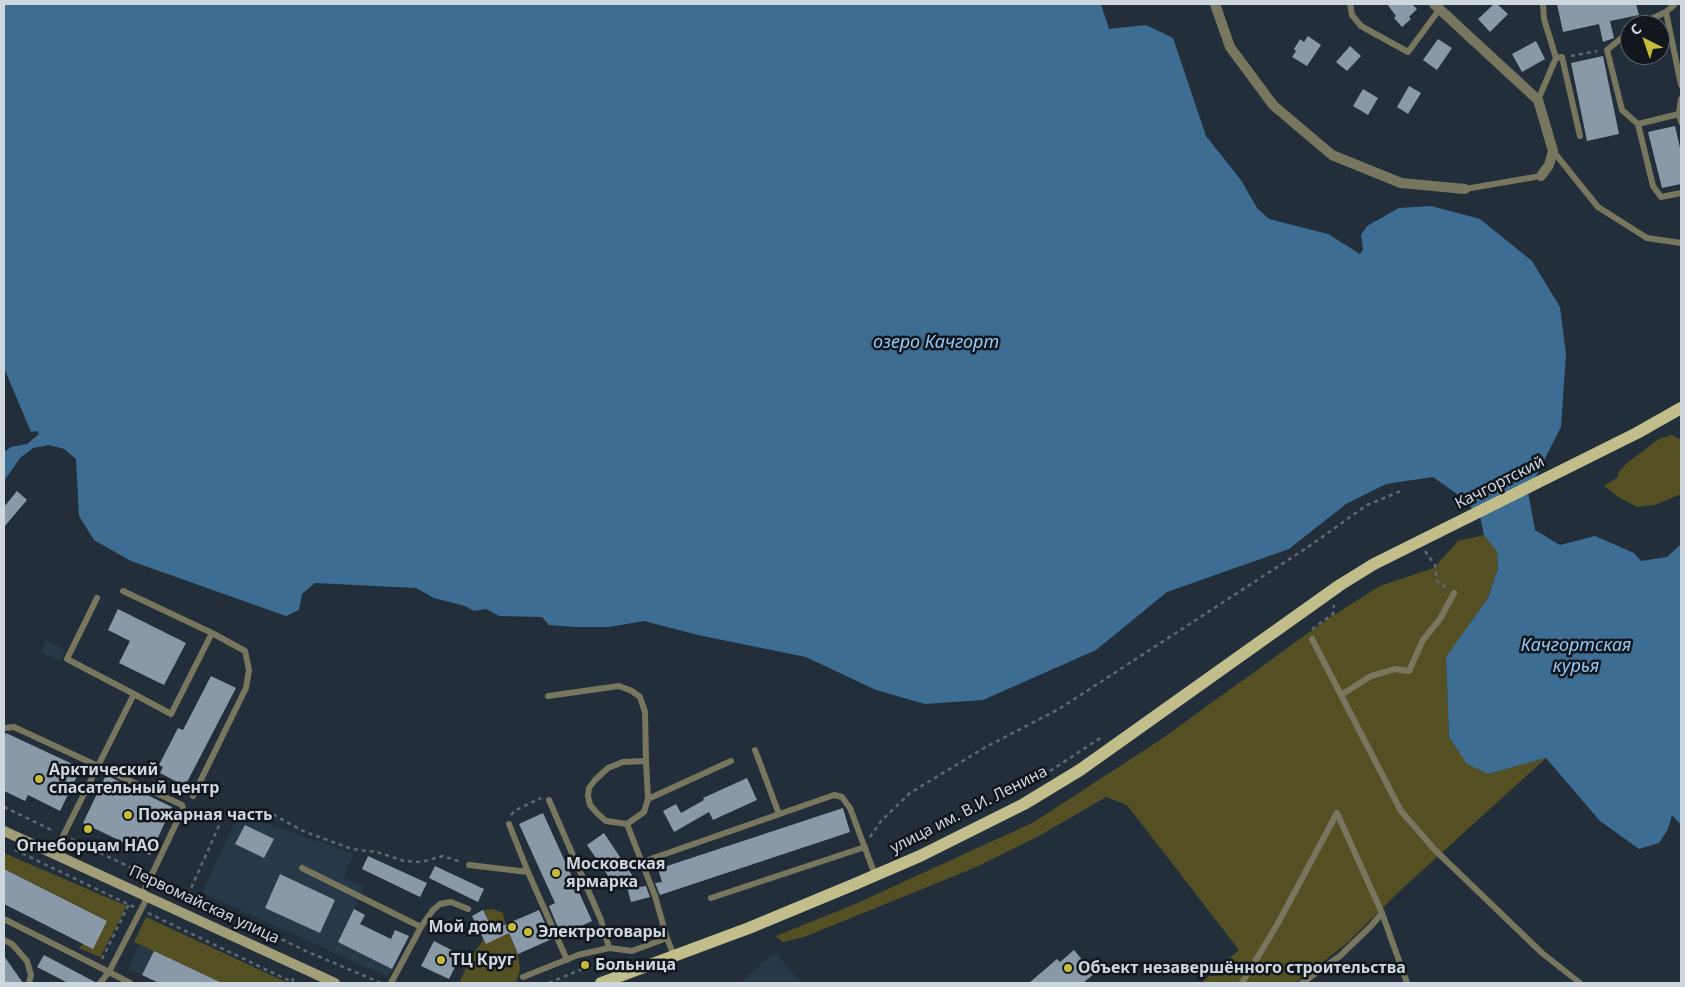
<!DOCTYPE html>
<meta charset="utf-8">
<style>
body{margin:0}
#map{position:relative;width:1685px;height:987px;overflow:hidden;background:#222f3b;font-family:"Noto Sans",sans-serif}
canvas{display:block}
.frame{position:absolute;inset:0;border:5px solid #ced6de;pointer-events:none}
.north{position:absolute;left:1620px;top:15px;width:50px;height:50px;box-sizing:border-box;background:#11171c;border:1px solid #5d636a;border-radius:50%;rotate:319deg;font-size:14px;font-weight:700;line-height:20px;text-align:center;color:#ced6de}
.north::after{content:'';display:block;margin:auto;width:18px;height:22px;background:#c7bb3b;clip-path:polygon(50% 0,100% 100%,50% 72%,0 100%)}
</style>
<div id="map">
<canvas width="1685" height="987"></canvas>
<div class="frame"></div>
<div class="north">С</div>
</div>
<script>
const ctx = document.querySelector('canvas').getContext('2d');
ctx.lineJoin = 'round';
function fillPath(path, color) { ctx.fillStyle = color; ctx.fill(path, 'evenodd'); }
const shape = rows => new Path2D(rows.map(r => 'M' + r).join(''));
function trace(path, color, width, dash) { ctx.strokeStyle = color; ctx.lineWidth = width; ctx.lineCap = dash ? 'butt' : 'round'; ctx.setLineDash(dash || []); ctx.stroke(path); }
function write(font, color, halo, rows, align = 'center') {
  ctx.font = font + ' "Noto Sans",sans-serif'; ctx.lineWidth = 5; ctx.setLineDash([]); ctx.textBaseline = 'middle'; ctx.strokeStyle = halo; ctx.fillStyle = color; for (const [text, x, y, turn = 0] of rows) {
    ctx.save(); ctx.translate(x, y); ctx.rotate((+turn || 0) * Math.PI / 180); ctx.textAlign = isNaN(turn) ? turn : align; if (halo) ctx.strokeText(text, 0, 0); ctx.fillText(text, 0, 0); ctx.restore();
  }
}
const built = shape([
 [46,640,65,650,60,661,41,652],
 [248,817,353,854,344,877,364,887,354,909,365,915,360,924,391,939,395,930,409,936,388,977,202,893,236,820],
 [140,944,154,951,142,975,128,969],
 [775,952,801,983,740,983]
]);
const green = shape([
 [1672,435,1681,440,1681,494,1655,505,1637,507,1620,498,1604,486,1618,477,1618,473,1627,463,1659,439],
 [1484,535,1497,551,1498,568,1488,598,1446,658,1449,737,1488,774,1546,758,1403,888,1345,945,1295,983,1201,983,1239,950,1127,805,1106,797,1039,836,974,868,804,937,783,942,776,936,853,905,1034,822,1160,740,1329,618,1380,586,1434,568,1458,541],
 [4,853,127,906,100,957,79,948,107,921,4,869],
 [493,909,503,913,505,924,518,954,520,968,518,977,515,983,459,983,472,955,484,939,486,944,497,938,483,910],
 [146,917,288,983,222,983,134,942]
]);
const water = shape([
 [4,4,1101,4,1109,29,1146,25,1173,38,1206,136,1241,180,1257,208,1269,219,1328,234,1360,254,1363,249,1361,235,1367,226,1399,208,1431,206,1480,219,1532,261,1560,307,1566,354,1561,427,1528,492,1535,530,1560,545,1595,536,1634,553,1641,561,1667,557,1681,544,1681,825,1672,815,1668,829,1659,843,1639,849,1600,821,1546,758,1488,774,1467,764,1449,737,1446,657,1488,598,1498,568,1497,552,1484,535,1480,516,1457,494,1433,477,1386,484,1346,504,1289,549,1167,592,1096,650,983,700,925,704,876,690,806,657,698,635,644,621,609,627,575,627,549,625,542,617,499,616,486,609,474,611,465,606,434,598,416,588,315,583,302,594,299,610,286,616,131,561,94,540,79,516,76,459,64,449,49,445,33,448,20,458,4,481,4,452,11,447,27,444,39,434,37,431,31,432,4,368]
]);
const building = shape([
 [1387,4,1412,4,1417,9,1409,17,1411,19,1402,27,1394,18,1396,16],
 [1494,4,1497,4,1508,14,1490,32,1478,19],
 [1557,4,1636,4,1639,15,1610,21,1614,38,1603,42,1599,24,1563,32],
 [1308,36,1321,45,1307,66,1292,57,1296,51,1294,49,1300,39,1304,42],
 [1438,39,1452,48,1437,70,1423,60],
 [1536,41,1545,59,1522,72,1512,54],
 [1350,46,1361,56,1347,71,1336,62],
 [1603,56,1619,134,1587,141,1571,63],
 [1409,86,1421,93,1408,114,1397,107],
 [1363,89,1378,98,1368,115,1353,106],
 [1675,126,1681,152,1681,184,1662,188,1648,132],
 [17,491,27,500,4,527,4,507],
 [118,609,186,643,164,685,119,663,130,641,108,630],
 [211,676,236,688,185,786,160,773,163,767,159,765,178,728,183,730],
 [6,733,81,768,60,811,28,795,25,801,4,791,4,738],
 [106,775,172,807,150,855,83,823],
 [747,778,757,800,713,820,709,812,674,832,663,811,676,804,681,813,704,800,703,798],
 [843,808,850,832,660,895,655,883,662,882,658,869],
 [543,813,592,921,561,935,549,906,555,903,519,824],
 [245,825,274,839,264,858,235,844],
 [604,833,640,887,646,886,650,897,631,902,626,883,617,889,587,845],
 [368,856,427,883,420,897,362,869],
 [435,866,484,889,478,902,429,878],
 [4,869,107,921,93,949,4,904],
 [280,874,335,900,320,933,265,908],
 [354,909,365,915,360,924,391,939,395,930,409,936,392,969,338,942],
 [483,910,493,930,539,910,552,939,518,954,509,933,486,944,472,916],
 [434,941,461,955,449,979,421,966],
 [1074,950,1094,974,1083,983,1029,983,1057,959,1060,962],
 [154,951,222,983,159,983,142,975],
 [44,955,95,982,95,983,68,983,37,967],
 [4,956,23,983,4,983]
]);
const path = shape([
 [1571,56,1597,51],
 [1425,551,1435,565,1437,581,1446,588],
 [1312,629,1333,614,1334,605],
 [1050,771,1102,737],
 [1007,796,1022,789],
 [4,807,54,831],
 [511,815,516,810,541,798],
 [870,837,881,821,910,793,984,748,1059,709,1308,547,1367,505,1401,491],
 [71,839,142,873],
 [15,850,134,907],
 [159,881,306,951,381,983],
 [188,895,222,819,235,813,260,812,274,815,303,831,352,849,377,852,404,861,421,862,443,856,461,862],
 [148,913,292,982,294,977],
 [102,959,129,904],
 [549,983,582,969,621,961]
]);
const lane = shape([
 [1350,4,1352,15,1361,26,1408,52,1439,10],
 [1543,4,1544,19,1556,58,1562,57,1580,136],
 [1666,12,1675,4],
 [1638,25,1666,12,1681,85],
 [1630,31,1607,50,1622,110,1638,124],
 [1538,100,1556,58],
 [1679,114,1681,99],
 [1681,122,1679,114,1638,124,1653,186,1661,197,1681,193],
 [1553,151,1598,207,1647,238,1681,243],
 [1465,189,1541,176],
 [97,598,67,659,134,694],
 [1312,639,1401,811,1435,850,1542,953,1580,983],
 [1341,695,1371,676,1395,669,1409,671,1423,640,1440,619,1454,593],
 [548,696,619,686,632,691,640,697,645,712,646,761],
 [4,728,14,727,182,805,183,809,143,893],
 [755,750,779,814],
 [646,761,648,799,644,812,627,824,606,821,598,814,590,805,588,796,589,788,595,780,608,768,623,762,646,761],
 [193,796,246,688,249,670,245,651,212,633],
 [648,799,731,761],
 [1337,813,1382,913,1407,983],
 [509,824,528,872],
 [627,824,655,896,667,938],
 [54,854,134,694,171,714,212,633,123,591],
 [642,862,834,795,842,797,850,808,875,875],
 [469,865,528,872,567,960],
 [302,868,421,927],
 [711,898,865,847],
 [4,919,109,972,148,896],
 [4,940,12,944,27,961,31,975,29,983],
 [609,948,632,951,667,938,674,956],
 [523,977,578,955,609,948,601,920,549,800],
 [100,983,109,972,130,983],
 [391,983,421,927,433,910,440,904,451,902,468,909],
 [1242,983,1277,925,1337,813],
 [1302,983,1340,956,1371,926,1382,913]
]);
const street = shape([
 [1215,4,1230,47,1273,105,1332,155,1401,183,1465,189],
 [1434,4,1538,100,1553,151,1549,165,1541,176]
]);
const secondary = shape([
 [4,831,335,983]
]);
const primary = shape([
 [601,983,749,928,855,884,920,856,1024,804,1080,770,1340,585,1374,564,1637,433,1681,408]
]);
const markers = [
 [39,779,5,"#c7bb3b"],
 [128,815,5,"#c7bb3b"],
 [88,829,5,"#c7bb3b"],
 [556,873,5,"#c7bb3b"],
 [512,927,5,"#c7bb3b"],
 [528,932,5,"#c7bb3b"],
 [441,960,5,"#c7bb3b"],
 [585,965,5,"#c7bb3b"],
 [1068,968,5,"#c7bb3b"]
];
const streetNames = [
 ["Качгортский",1500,483,-27],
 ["улица им. В.И. Ленина",969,810,-27],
 ["Первомайская улица",204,905,25]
];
const poiNames = [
 ["Арктический",49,770],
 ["спасательный центр",49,788],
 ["Пожарная часть",138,815],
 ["Огнеборцам НАО",88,846,"center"],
 ["Московская",566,864],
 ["ярмарка",566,882],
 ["Мой дом",502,927,"right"],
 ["Электротовары",538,932],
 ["ТЦ Круг",451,960],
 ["Больница",595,965],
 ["Объект незавершённого строительства",1078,968]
];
const waterNames = [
 ["озеро Качгорт",936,343],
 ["Качгортская",1576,646],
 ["курья",1576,667]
];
fillPath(built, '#253949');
fillPath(green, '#545023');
fillPath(water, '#3e6d93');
fillPath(building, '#8999a7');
trace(path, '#5e6974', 2.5, [4, 4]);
trace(lane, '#78765e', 6);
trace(street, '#78765e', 10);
trace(secondary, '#a19e78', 10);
trace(primary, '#c2be8b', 12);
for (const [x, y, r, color] of markers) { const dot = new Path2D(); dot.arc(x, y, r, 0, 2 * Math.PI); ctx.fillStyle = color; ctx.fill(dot); trace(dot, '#11171c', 2); }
write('16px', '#ced6de', '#11171c', streetNames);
write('bold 16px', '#ced6de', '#11171c', poiNames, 'left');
write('italic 18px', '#91c8f6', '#11171c', waterNames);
</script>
